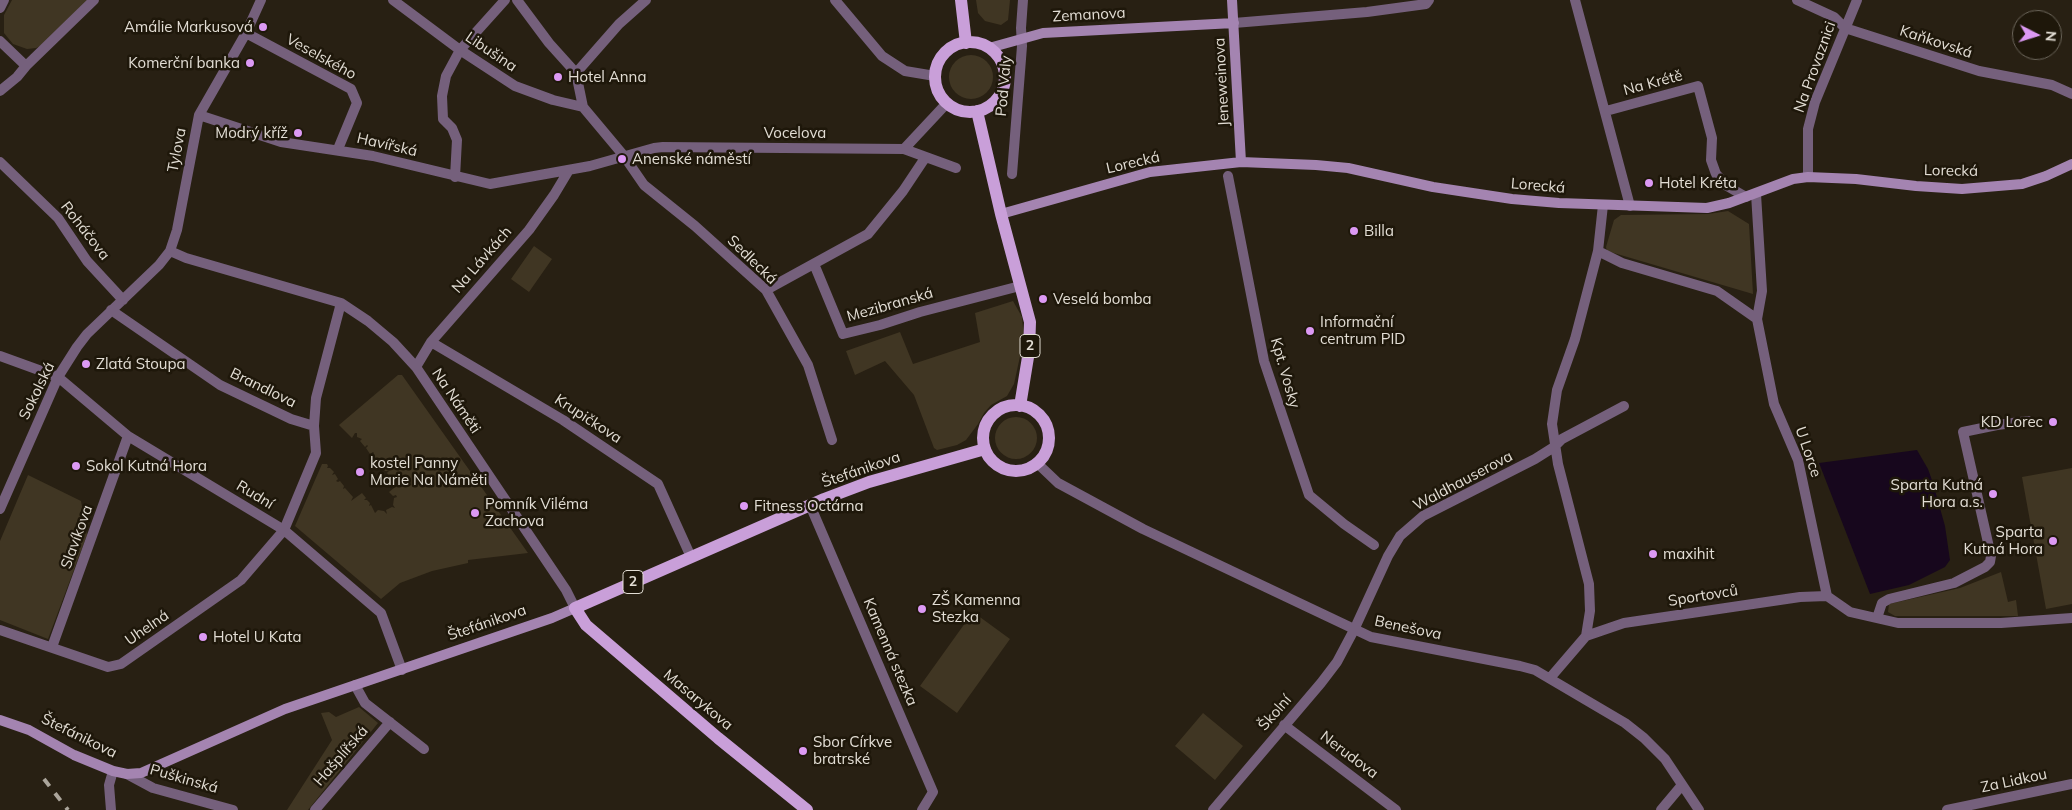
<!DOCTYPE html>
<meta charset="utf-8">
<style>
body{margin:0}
#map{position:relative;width:2072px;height:810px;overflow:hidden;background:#282013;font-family:Mulish,sans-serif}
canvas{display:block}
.north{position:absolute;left:2012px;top:10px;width:50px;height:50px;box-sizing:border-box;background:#1e170a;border:1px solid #6c665b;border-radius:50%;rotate:95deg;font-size:14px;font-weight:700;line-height:20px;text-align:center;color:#e2ddd4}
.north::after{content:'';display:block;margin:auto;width:18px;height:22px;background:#dc99f4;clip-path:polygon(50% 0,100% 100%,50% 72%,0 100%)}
</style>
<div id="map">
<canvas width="2072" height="810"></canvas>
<div class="north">N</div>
</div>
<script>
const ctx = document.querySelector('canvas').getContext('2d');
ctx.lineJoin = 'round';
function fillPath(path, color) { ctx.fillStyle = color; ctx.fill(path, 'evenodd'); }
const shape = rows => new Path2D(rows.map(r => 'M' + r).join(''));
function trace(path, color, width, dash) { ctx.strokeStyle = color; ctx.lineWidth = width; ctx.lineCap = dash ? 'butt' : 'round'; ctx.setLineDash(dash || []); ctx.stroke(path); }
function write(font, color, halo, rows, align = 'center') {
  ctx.font = font + ' Mulish,sans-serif'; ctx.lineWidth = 5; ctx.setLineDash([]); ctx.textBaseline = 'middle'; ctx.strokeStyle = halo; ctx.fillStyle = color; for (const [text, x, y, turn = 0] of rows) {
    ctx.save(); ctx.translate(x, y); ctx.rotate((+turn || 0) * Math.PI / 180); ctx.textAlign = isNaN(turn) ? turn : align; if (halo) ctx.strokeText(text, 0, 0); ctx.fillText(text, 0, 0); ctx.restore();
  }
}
const green = shape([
 [12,0,88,0,42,45,36,48,27,49,13,44,4,33,4,15],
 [976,0,1010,0,1008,20,1001,25,985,21,978,13],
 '949 77a22 22 0 1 1 44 0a22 22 0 1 1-44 0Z',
 [1728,211,1749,224,1753,294,1607,251,1606,247,1614,220,1621,215,1708,214],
 [534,246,552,259,529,292,511,279],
 [1013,301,1022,317,1024,338,1014,384,1007,396,991,405,984,413,978,424,966,440,957,445,937,450,934,448,914,395,885,361,855,375,846,351,900,332,913,364,980,342,975,313],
 [398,375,402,375,528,553,468,560,468,563,432,571,400,583,381,599,295,526,322,464,327,464,328,466,327,468,330,468,334,472,332,475,335,474,338,479,336,481,338,482,340,481,344,486,343,489,345,488,353,497,351,501,362,493,366,498,364,500,367,500,370,503,369,506,371,505,375,513,378,510,384,511,387,514,386,510,392,507,395,508,393,505,394,498,397,497,396,495,393,496,389,492,399,484,396,484,393,480,393,477,391,478,387,473,389,471,385,471,378,462,380,460,379,458,376,460,372,456,374,453,373,452,370,454,366,448,368,446,367,445,365,447,360,441,362,439,357,437,357,433,355,433,352,438,339,425],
 '995 438a21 21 0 1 1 42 0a21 21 0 1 1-42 0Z',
 [2072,468,2072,604,2046,609,2022,477],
 [28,475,81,501,87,535,48,639,0,620,0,541],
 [2001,572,2008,602,2016,600,2018,616,1895,616,1888,612,1889,604,1960,588],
 [973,612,1010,639,957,713,920,686],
 [359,707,378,723,308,810,287,810,332,740,321,713,329,712,336,717],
 [1203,713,1243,746,1215,780,1175,746]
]);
const water = shape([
 [1917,450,1928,469,1933,483,1945,526,1950,560,1945,567,1909,585,1870,594,1819,463]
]);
const street = shape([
 [393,0,460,50,515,86,553,100,583,107],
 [517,0,549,43,576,73,583,107,624,156,644,185,695,226,766,290,808,365,832,440],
 [835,0,882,56,905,71,935,76],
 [1575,0,1630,206],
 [1797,0,1834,17,1845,28,1979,71,2052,85,2072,94],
 [0,8,4,0],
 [1234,23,1367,12,1426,4,1429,0],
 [246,33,351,89,357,103,338,149],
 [0,41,26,66],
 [576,73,619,24,646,0],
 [0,91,17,77,26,66,94,0],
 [1606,111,1698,86,1712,138,1711,160,1716,174,1727,186,1746,197],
 [199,115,281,142,373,156,490,184,590,166,654,148,663,147,904,149,956,168],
 [904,149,947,103],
 [0,162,58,218,87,261,123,300],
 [1012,174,1022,46,1021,28,1023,0],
 [1228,176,1264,361,1309,495,1344,524,1374,545],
 [455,177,457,140,452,128,443,119,442,96,446,76,460,50,505,0],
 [1808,177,1808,129,1815,102,1857,0],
 [1756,194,1762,291,1757,319],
 [170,251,186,258,341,303,368,321,393,342,416,367,566,590,575,608],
 [1598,251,1622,263,1717,291,1757,319,1774,404,1798,460,1827,596],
 [814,264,843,334,880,325,920,312,1020,286],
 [766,290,868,234,903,191,925,158],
 [111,310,220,385,291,419,314,426],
 [431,342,563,420,658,484,691,557],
 [0,356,58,377,128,436,284,530,381,613,402,670],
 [416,367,431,342,529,230,554,195,569,170],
 [1037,463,1058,483,1143,529,1371,637,1520,666,1535,670,1625,723,1644,738,1665,759,1699,810],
 [810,505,933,792,922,810],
 [0,509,58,377,77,347,87,334,159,265,170,251,177,230,199,115,246,33,261,0],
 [1877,618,1882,603,1889,599,1954,583,1985,567,1990,562,1991,556,1963,432,1997,425,2028,421],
 [0,630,108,667,121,664,241,580,284,530,316,453,314,426,316,398,341,303],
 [1586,636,1590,611,1589,584,1558,464,1552,424,1557,390,1575,339,1598,251,1603,205],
 [52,647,128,436],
 [1550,678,1586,636,1624,623,1800,597,1827,596,1850,612,1898,623,2001,623,2072,618],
 [355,685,365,703,424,749],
 [1284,725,1396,810],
 [127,774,153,788,233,810],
 [111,810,109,785,113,771],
 [315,810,390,722],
 [1213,810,1321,683,1337,662,1354,630,1388,556,1400,536,1423,516,1535,459,1554,447,1562,439,1624,406],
 [1661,810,1682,785],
 [1947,810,2072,784]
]);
const secondary = shape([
 [1232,0,1241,162],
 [989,48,1043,33,1234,23],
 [1001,214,1150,172,1241,162,1316,165,1348,168,1433,187,1512,199,1559,203,1707,208,1729,203,1793,179,1808,177,1856,179,1916,186,1962,189,2022,184,2046,176,2072,164],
 [0,720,29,730,74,755,113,771,127,774,141,773,285,709,552,618,575,608]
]);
const primary = shape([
 [961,0,966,43],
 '935 77a35 35 0 1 1 70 0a35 35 0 1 1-70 0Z',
 [977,111,1001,214,1030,322,1029,351,1020,406],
 '983 438a33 33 0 1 1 66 0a33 33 0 1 1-66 0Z',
 [807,810,718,738,586,625,575,608,824,499,869,482,985,449]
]);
const rail = shape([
 [44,779,68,810]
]);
const markers = [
 [263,27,5,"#dc99f4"],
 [250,63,5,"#dc99f4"],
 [558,77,5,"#dc99f4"],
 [298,133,5,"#dc99f4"],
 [622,159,5,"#dc99f4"],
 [1649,183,5,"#dc99f4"],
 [1354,231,5,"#dc99f4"],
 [1043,299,5,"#dc99f4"],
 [1310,331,5,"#dc99f4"],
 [86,364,5,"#dc99f4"],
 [2053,422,5,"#dc99f4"],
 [76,466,5,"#dc99f4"],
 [360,472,5,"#dc99f4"],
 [1993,494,5,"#dc99f4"],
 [744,506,5,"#dc99f4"],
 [475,513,5,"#dc99f4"],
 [2053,541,5,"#dc99f4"],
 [1653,554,5,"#dc99f4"],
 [922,609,5,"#dc99f4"],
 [203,637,5,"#dc99f4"],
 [803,751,5,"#dc99f4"]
];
const shields = [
 [1030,346,20],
 [633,582,20]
];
const shieldNames = [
 ["2",1030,346],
 ["2",633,582]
];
const streetNames = [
 ["Zemanova",1089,15,-3],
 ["Kaňkovská",1936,42,18],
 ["Libušina",491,52,34],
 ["Veselského",321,57,29],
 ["Na Provaznici",1815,67,-70],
 ["Jeneweinova",1222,82,-93],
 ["Na Krétě",1653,83,-15],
 ["Pod Valy",1004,86,-85],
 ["Vocelova",795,133],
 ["Havířská",387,145,13],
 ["Tylova",177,150,-79],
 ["Lorecká",1133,163,-13],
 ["Lorecká",1951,171,1],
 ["Lorecká",1538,186,5],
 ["Roháčova",85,231,52],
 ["Na Lávkách",482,260,-49],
 ["Sedlecká",752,260,44],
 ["Mezibranská",890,305,-16],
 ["Kpt. Vosky",1285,373,74],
 ["Brandlova",263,388,26],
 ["Sokolská",37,391,-64],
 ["Na Náměti",456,401,56],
 ["Krupičkova",588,419,33],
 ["U Lorce",1808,452,71],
 ["Štefánikova",861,470,-19],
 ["Waldhauserova",1463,481,-28],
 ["Rudní",255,495,31],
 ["Slavíkova",77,537,-70],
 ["Sportovců",1703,596,-9],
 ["Štefánikova",487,623,-19],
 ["Uhelná",147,628,-35],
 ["Benešova",1408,628,12],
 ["Kamenná stezka",890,652,67],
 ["Masarykova",698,700,40],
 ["Školní",1275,713,-49],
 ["Štefánikova",79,736,26],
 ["Nerudova",1349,755,37],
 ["Hašplířská",341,756,-49],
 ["Puškinská",184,779,16],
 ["Za Lidkou",2014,781,-12]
];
const poiNames = [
 ["Amálie Markusová",253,27,"right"],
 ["Komerční banka",240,63,"right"],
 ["Hotel Anna",568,77],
 ["Modrý kříž",288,133,"right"],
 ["Anenské náměstí",632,159],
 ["Hotel Kréta",1659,183],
 ["Billa",1364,231],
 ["Veselá bomba",1053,299],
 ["Informační",1320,322],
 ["centrum PID",1320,339],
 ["Zlatá Stoupa",96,364],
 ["KD Lorec",2043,422,"right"],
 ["kostel Panny",370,463],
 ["Marie Na Náměti",370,480],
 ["Sokol Kutná Hora",86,466],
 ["Sparta Kutná",1983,485,"right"],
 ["Hora a.s.",1983,502,"right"],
 ["Pomník Viléma",485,504],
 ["Zachova",485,521],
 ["Fitness Octárna",754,506],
 ["Sparta",2043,532,"right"],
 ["Kutná Hora",2043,549,"right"],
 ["maxihit",1663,554],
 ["ZŠ Kamenna",932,600],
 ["Stezka",932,617],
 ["Hotel U Kata",213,637],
 ["Sbor Církve",813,742],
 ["bratrské",813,759]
];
fillPath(green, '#403623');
fillPath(water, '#17071d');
trace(street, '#75607c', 10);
trace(secondary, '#a484b1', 10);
trace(primary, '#c99fd9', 12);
trace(rail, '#aba59b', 4, [9, 9]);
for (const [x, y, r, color] of markers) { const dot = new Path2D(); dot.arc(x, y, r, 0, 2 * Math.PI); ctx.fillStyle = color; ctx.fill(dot); trace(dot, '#1e170a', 2); }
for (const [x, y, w] of shields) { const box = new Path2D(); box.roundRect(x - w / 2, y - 11.5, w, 23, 4); ctx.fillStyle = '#1e170a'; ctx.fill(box); trace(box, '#e2ddd4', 1); }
write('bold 14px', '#e2ddd4', null, shieldNames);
write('15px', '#e2ddd4', '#1e170a', streetNames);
write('15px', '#e2ddd4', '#1e170a', poiNames, 'left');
</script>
